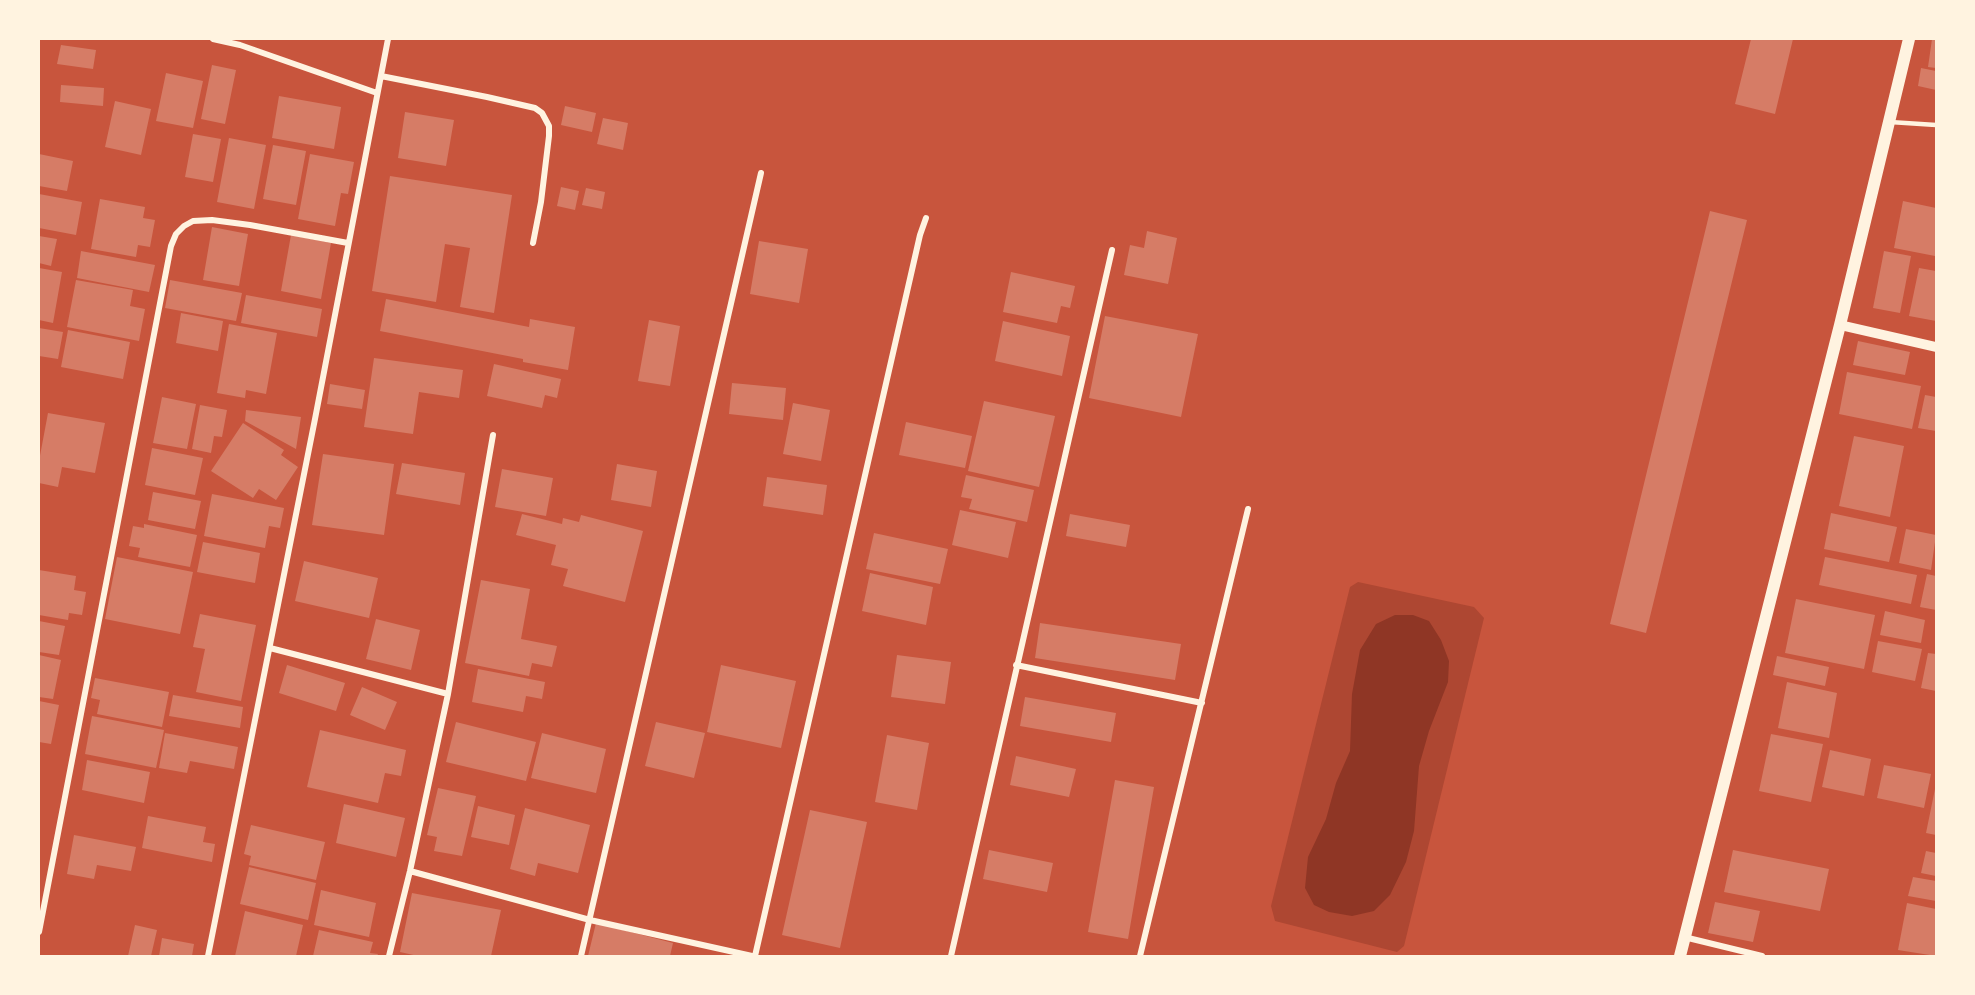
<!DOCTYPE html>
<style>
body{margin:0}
#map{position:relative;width:1975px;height:995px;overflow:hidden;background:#c8553d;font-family:Montserrat,sans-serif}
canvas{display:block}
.frame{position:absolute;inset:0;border:40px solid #fff3e0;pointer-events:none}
</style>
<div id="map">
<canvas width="1975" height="995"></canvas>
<div class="frame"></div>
</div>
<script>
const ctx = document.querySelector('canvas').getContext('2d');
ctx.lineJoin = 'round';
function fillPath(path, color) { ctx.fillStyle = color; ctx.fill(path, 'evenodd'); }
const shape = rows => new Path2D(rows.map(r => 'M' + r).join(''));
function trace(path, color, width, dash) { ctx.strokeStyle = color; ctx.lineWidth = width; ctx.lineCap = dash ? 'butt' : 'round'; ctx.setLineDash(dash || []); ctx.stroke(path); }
const green = shape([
 [1358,582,1474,607,1484,618,1404,946,1397,952,1275,921,1271,906,1350,587]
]);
const water = shape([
 [1395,615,1413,615,1429,621,1441,640,1449,661,1448,682,1429,731,1419,766,1414,831,1406,862,1390,895,1374,911,1352,916,1329,912,1314,905,1305,888,1308,857,1326,819,1336,783,1350,751,1352,694,1360,650,1376,624]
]);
const building = shape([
 [1751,39,1793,39,1775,114,1735,104],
 [1932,39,1936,39,1936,68,1928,67],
 [61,45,96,50,93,69,57,64],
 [212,65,236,70,225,124,201,119],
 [1921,68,1936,71,1936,90,1918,86],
 [166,73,203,81,193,128,156,121],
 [61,85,104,88,103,106,60,102],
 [279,96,341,107,334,149,272,138],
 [115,101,151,109,141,155,105,147],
 [565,106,596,113,592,132,561,125],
 [405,112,454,120,446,166,398,158],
 [603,118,628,123,623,150,597,144],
 [193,134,221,139,213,182,185,177],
 [229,138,266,145,254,209,217,202],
 [273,145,306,151,296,205,263,199],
 [39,154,73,161,67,191,39,186],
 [310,154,354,162,348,194,341,193,335,226,298,219],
 [390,176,512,195,494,313,460,307,470,248,445,244,436,302,372,291],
 [561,187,579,191,575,210,557,206],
 [586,188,605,192,602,209,582,205],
 [39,194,82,202,76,235,39,228],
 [100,199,145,207,143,218,155,220,150,247,138,245,136,257,91,249],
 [1903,201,1936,208,1935,256,1894,248],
 [1710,211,1747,220,1646,633,1610,624],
 [212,227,248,234,239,286,203,280],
 [1147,231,1177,238,1168,284,1124,275,1130,245,1144,248],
 [291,235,331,243,321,299,281,291],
 [39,236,57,239,51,266,39,263],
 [759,241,808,249,799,303,750,294],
 [81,251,155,265,149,292,77,278],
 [1884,251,1911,256,1900,313,1873,308],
 [39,268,62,272,53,323,39,320],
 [1919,268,1936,271,1936,321,1909,316],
 [1011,272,1075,286,1070,308,1061,306,1057,323,1003,312],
 [76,280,133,290,130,306,145,309,139,341,67,327],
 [170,280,242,293,236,321,165,308],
 [246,295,322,309,317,337,241,323],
 [386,299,529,327,530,319,575,327,568,370,523,362,523,359,380,331],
 [181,313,223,321,218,351,176,343],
 [1105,316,1198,334,1181,417,1089,398],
 [649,320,680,326,670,386,638,381],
 [1003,321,1070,336,1062,376,995,361],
 [229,324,277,333,266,394,246,390,245,398,217,393],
 [39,328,63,332,58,359,39,356],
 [68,330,130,342,123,379,61,367],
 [1858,341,1910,352,1905,375,1853,365],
 [374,358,463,370,459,398,419,392,413,434,364,427],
 [494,364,561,379,557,398,545,395,542,408,487,396],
 [1847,372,1921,386,1912,429,1839,414],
 [732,383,786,388,783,420,729,414],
 [330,384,365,390,362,409,327,404],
 [1925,395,1936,397,1936,431,1918,428],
 [162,397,196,404,187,449,153,443],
 [984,401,1055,416,1039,487,968,471],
 [793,403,830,410,821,461,783,454],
 [200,405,227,410,222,437,214,436,211,453,192,449],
 [246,410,301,417,296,449,245,421],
 [48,413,105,423,95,473,62,467,58,487,39,483,39,461],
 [906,422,972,436,965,468,899,455],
 [243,423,284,450,281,455,298,467,276,500,259,489,253,498,211,471],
 [1854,436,1904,446,1890,517,1839,506],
 [152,448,203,458,195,495,145,485],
 [323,454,394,464,384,535,312,525],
 [402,463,465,473,460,505,396,494],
 [617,464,657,471,651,507,611,500],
 [502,469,553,478,546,516,495,507],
 [966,475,1034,490,1027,522,969,509,972,499,961,497],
 [767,477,827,485,823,515,763,506],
 [153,492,201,501,195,529,148,520],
 [212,494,284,508,280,528,269,526,265,548,204,536],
 [960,510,1016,522,1008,558,952,545],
 [1831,513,1897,527,1889,562,1824,549],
 [522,514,562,524,563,518,579,522,581,515,643,531,625,602,563,586,568,569,551,565,556,545,516,535],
 [1070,514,1130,525,1126,547,1066,536],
 [144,524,197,535,190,567,138,557,140,548,129,546,133,526,144,528],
 [1906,529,1936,535,1931,570,1899,563],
 [874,533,948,549,940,584,866,569],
 [203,542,260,553,255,583,197,572],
 [117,557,193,572,180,634,105,619],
 [1825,557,1917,575,1911,604,1819,585],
 [304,561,378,578,369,618,295,601],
 [39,570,76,576,74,590,86,592,82,615,69,613,68,620,39,615],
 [870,573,933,587,926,625,862,611],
 [1927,574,1936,576,1936,610,1920,607],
 [481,580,530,589,521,639,557,646,552,667,532,663,529,676,465,663],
 [1796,599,1875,615,1864,669,1785,653],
 [1885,611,1925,620,1921,643,1880,635],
 [200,614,256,625,241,701,196,692,205,649,193,647],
 [376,619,420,630,411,670,366,659],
 [39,621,65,626,59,655,39,652],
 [1040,623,1181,644,1175,680,1035,658],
 [1878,641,1922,649,1915,681,1872,672],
 [1928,653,1936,654,1936,691,1921,688],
 [39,655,61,660,53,699,39,697],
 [897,655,951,662,945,704,891,697],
 [1777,656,1829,667,1825,686,1773,675],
 [287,665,345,683,336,711,279,693],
 [721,665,796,681,781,748,707,732],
 [478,669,545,682,542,699,526,696,523,712,472,702],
 [95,678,169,692,162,727,97,714,100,700,91,698],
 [1787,682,1837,693,1829,738,1778,728],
 [362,687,397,702,385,730,350,715],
 [173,695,243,707,240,728,169,716],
 [1025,697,1116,713,1111,742,1020,726],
 [39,701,59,705,51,744,39,742],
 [92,716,164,730,156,768,85,754],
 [456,722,536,742,526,781,446,762],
 [656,722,705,733,694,778,645,766],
 [320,730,406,750,401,776,385,773,378,803,307,787],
 [165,733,238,747,234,769,190,761,187,773,159,768],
 [542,733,606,749,596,793,531,778],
 [1771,734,1823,744,1811,802,1759,791],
 [887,735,929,743,917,810,875,802],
 [1830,750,1871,759,1864,796,1822,787],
 [1016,756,1076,769,1069,797,1010,785],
 [87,760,150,772,144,803,82,790],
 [1884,765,1931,774,1924,808,1877,798],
 [1115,780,1154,787,1128,939,1088,932],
 [438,788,476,796,462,856,434,851,437,837,427,835],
 [1935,789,1936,789,1936,835,1926,833],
 [344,804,405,818,396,857,336,843],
 [478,806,515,815,509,845,471,837],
 [525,808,590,825,578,873,538,863,535,876,510,869],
 [810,810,867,822,840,948,782,935],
 [148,816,206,827,203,842,215,844,212,862,142,848],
 [251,825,325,842,316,880,249,865,251,856,244,854],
 [74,835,136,847,131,871,97,865,94,879,67,874],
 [989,850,1053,863,1047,892,983,879],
 [1733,850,1829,869,1820,911,1724,892],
 [1926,851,1936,853,1936,876,1921,873],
 [249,867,316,883,308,920,240,904],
 [1913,877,1936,881,1936,901,1908,896],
 [321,890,376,903,369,937,314,925],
 [412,893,501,910,491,956,418,956,400,952],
 [1715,902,1760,911,1753,942,1708,933],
 [1907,903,1936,909,1936,956,1898,950],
 [245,911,303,925,296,956,235,956],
 [596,923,673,943,670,956,588,956],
 [135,925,157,930,151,956,128,956],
 [319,930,373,942,370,953,378,954,377,956,313,956],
 [162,938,194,944,192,956,159,956]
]);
const service = shape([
 [1890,122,1936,125]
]);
const minor = shape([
 [213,39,240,45,377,93],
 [381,76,487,97,535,108,542,113,549,126,549,136,541,202,533,243],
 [270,648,448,694,410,871,389,956],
 [1016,665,1202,703],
 [448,694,493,435],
 [410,871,590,920,752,956],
 [39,932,171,246,176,234,184,226,193,221,212,220,250,225,348,243],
 [1684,937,1762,956],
 [208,956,315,419,388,39],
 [581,956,761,173],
 [755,956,920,235,926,218],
 [951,956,1112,250],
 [1140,956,1248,509]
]);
const tertiary = shape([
 [1840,325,1936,347]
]);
const secondary = shape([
 [1680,956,1840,325,1909,39]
]);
fillPath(green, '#ae4732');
fillPath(water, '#8f3625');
fillPath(building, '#d67c66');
trace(service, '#fff3e0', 4.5);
trace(minor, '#fff3e0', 6);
trace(tertiary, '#fff3e0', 10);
trace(secondary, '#fff3e0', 12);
</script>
